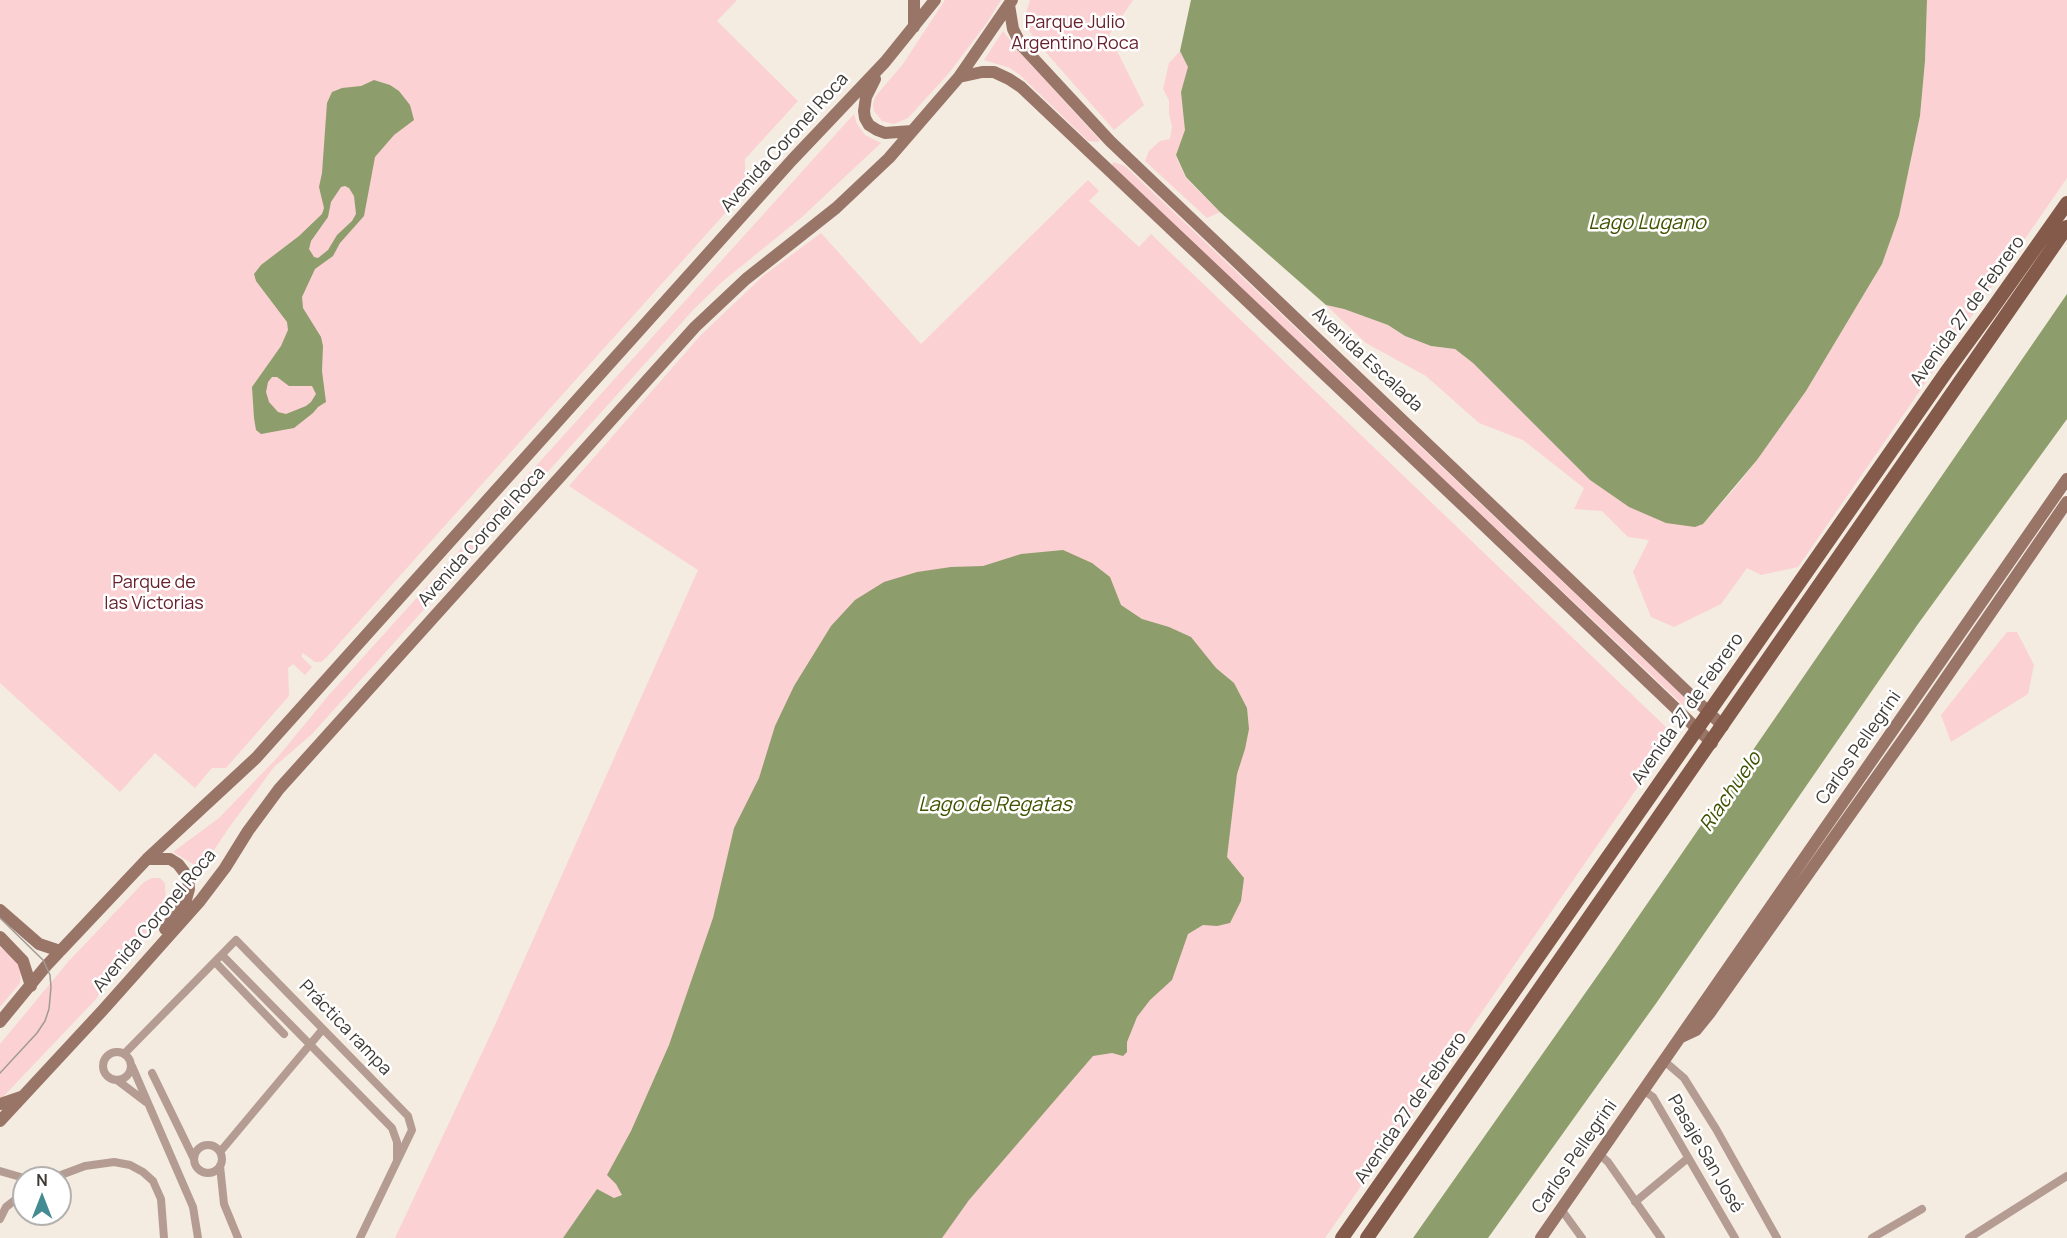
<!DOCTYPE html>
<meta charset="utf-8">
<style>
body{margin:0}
#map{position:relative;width:2067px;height:1238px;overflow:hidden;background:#f4ebe1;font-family:Manrope,sans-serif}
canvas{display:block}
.north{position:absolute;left:12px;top:1166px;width:60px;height:60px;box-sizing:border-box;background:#fff;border:2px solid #b2b1af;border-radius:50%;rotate:0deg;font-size:16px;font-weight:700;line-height:24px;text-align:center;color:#3e3b37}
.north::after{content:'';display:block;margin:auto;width:21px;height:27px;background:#448c93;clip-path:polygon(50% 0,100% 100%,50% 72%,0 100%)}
</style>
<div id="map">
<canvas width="2067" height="1238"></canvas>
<div class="north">N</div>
</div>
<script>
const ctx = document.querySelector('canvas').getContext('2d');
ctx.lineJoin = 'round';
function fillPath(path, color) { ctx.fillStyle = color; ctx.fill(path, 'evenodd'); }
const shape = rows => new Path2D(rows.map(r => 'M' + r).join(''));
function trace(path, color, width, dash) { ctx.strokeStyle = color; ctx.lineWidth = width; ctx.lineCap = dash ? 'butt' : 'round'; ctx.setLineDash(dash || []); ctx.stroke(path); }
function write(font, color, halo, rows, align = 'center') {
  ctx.font = font + ' Manrope,sans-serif'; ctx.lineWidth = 5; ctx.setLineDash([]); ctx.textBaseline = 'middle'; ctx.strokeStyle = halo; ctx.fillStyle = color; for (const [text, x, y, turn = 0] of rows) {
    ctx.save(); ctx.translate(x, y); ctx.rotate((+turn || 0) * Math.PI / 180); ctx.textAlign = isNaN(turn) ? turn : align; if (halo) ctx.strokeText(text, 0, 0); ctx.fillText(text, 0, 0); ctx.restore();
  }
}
const green = shape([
 [0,0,737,0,717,21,798,101,745,159,745,191,327,657,321,662,315,662,303,653,301,656,312,667,305,675,293,664,288,668,289,696,226,768,212,768,195,788,155,753,120,792,0,683],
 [945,0,1001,0,986,24,949,73,908,118,894,124,882,121,874,111,873,105,875,97,903,64],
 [1030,0,1133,0,1109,35,1144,105,1114,130,1035,40,1028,28,1025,16],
 [1927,0,2067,0,2067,178,1798,567,1761,575,1747,568,1721,604,1674,627,1651,617,1633,572,1649,540,1628,537,1602,511,1574,509,1584,488,1523,440,1479,423,1426,376,1366,343,1326,305,1344,309,1388,325,1405,336,1431,346,1455,349,1473,363,1590,480,1629,507,1703,524,1735,488,1757,460,1806,391,1882,264,1899,216,1920,116,1925,61],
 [1003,31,1020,53,1099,139,1099,142,1088,141,1020,75,1010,68,984,60],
 [1180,51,1189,67,1181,92,1186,130,1176,156,1186,178,1220,212,1207,218,1145,161,1149,151,1160,141,1170,139,1172,127,1169,113,1169,100,1163,89,1169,63],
 [854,114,857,124,865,135,881,143,802,217,723,281,694,309,312,734,274,767,228,829,197,876,193,864,173,852,219,818,277,758,328,696],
 [1113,162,1125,166,1687,700,1690,703,1690,707,1683,705,1112,166],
 [1088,180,1099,191,1089,201,1139,247,1151,234,1670,731,1671,739,1325,1238,395,1238,495,1025,698,570,569,486,700,336,763,276,821,233,921,344],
 [2007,632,2017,632,2034,665,2028,694,1951,742,1941,715],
 [152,878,160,878,165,883,166,910,119,963,96,999,0,1100,0,1044,68,962,144,882],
 [0,947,21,964,20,983,0,1007]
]);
const water = shape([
 [1191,0,1927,0,1925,61,1920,116,1899,216,1882,264,1806,391,1757,460,1703,524,1695,527,1666,523,1629,507,1590,480,1473,363,1455,349,1431,346,1405,336,1388,325,1344,309,1326,305,1220,212,1186,177,1176,155,1185,130,1181,92,1188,67,1180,51],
 [374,80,390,85,399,91,410,105,414,120,394,135,375,157,364,216,340,243,333,256,315,269,302,297,303,308,321,337,323,346,322,371,326,402,318,407,313,413,294,428,261,434,256,430,254,418,252,387,281,346,288,330,287,322,256,281,254,274,261,265,299,236,322,214,324,208,319,187,322,173,327,103,332,92,342,88,361,86],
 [345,186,349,188,354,196,356,214,352,221,337,235,328,250,318,258,314,257,309,249,311,241,328,217,331,202,341,187],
 [272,377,277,377,289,386,312,386,316,394,311,402,306,406,286,414,278,412,269,402,266,392,268,382],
 [2067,294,2067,419,1918,624,1657,1002,1488,1238,1413,1238,1605,965],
 [1063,550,1092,563,1110,577,1121,605,1142,619,1169,627,1191,637,1216,668,1234,683,1247,708,1249,729,1245,749,1237,774,1227,857,1244,878,1241,901,1230,923,1217,926,1203,925,1188,934,1172,980,1150,1000,1137,1017,1127,1042,1127,1052,1123,1056,1112,1053,1093,1056,969,1200,942,1238,563,1238,597,1189,614,1198,622,1195,616,1184,607,1175,631,1131,669,1045,713,918,734,828,759,778,775,726,794,686,831,626,855,600,884,582,917,572,951,567,983,566,1021,554]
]);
const street = shape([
 [222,955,392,1128,397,1142,397,1159],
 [215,962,284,1034],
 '103 1066a14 14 0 1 1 28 0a14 14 0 1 1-28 0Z',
 [124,1054,236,940,408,1116,412,1130,360,1238],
 [1663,1060,1684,1078,1716,1129,1777,1238],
 [132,1066,193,1207,198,1238],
 [152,1073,194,1159],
 [117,1080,146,1102],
 [1643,1090,1653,1097,1735,1238],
 '194 1159a14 14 0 1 1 28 0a14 14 0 1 1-28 0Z',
 [220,1152,323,1029],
 [1599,1154,1608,1162,1661,1238],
 [220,1166,224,1204,238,1238],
 [0,1171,24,1178],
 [53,1178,85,1166,114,1162,130,1165,143,1172,153,1181,161,1199,164,1238],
 [1635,1202,1688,1158],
 [1561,1209,1582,1238],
 [0,1219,6,1207,24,1193],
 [1872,1238,1922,1209],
 [1969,1238,2067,1176]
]);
const secondary = shape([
 [1009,5,1013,29,1021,45,1110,141,1723,726],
 [914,27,914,0],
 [959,77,982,72,994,72,1009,79,1021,87,1474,516,1712,743],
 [875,79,866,97,864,111,865,118,869,125,877,130,885,133,912,131],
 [147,859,170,859,178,864,188,877,189,889,185,903,165,929],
 [0,910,39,944,60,951],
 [0,937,23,961,31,986],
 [0,1022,46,966,147,859,256,758,792,160,885,62,935,0],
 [1681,1037,1696,1030,1709,1014,1917,720,2067,502],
 [0,1104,21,1097],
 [0,1121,103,1010,200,901,225,868,248,831,279,789,695,327,746,279,836,208,889,158,959,77,1012,0],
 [1541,1238,2067,479]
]);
const primary = shape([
 [1342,1238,1947,371,1990,312,2067,203],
 [1367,1238,2067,227]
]);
const tram = shape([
 [0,918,43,960,50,975,51,987,49,1009,45,1021,37,1033,0,1073]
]);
const parkNames = [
 ["Parque Julio",1075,23],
 ["Argentino Roca",1075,44],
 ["Parque de",154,583],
 ["las Victorias",154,604]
];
const streetNames = [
 ["Avenida Coronel Roca",785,143,-48],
 ["Avenida 27 de Febrero",1968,311,-54],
 ["Avenida Escalada",1367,360,43],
 ["Avenida Coronel Roca",482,537,-48],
 ["Avenida 27 de Febrero",1688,709,-55],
 ["Carlos Pellegrini",1859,748,-55],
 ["Avenida Coronel Roca",155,921,-50],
 ["Práctica rampa",345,1028,46],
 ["Avenida 27 de Febrero",1411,1108,-55],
 ["Pasaje San José",1705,1154,60],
 ["Carlos Pellegrini",1575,1157,-55]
];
const waterNames = [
 ["Lago Lugano",1647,223],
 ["Riachuelo",1731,792,-55],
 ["Lago de Regatas",995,805]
];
fillPath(green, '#fbd1d3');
fillPath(water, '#8d9d6b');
trace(street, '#b59c93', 8);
trace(secondary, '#997568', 12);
trace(primary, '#845a4a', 14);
trace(tram, '#a09a92', 1.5);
write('18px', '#68202c', '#fff', parkNames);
write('18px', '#3e3b37', '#fff', streetNames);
write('italic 20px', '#405200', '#fff', waterNames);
</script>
